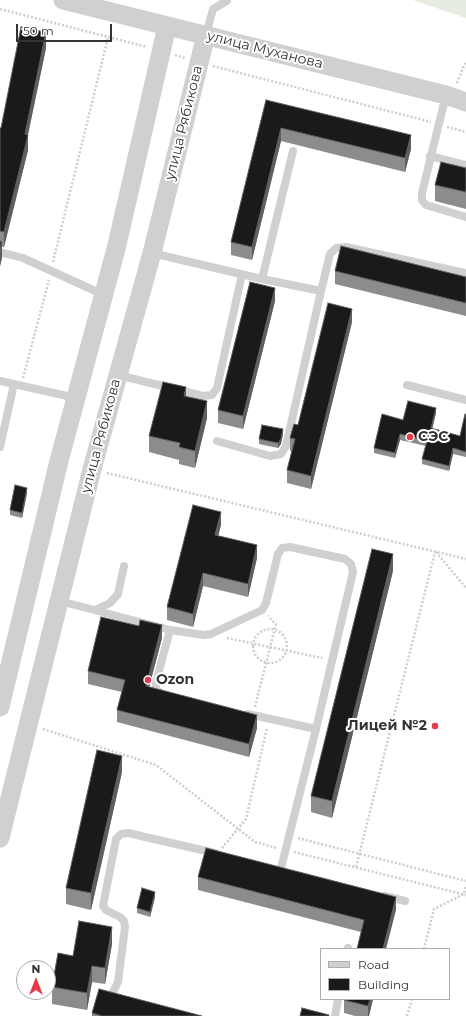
<!DOCTYPE html>
<meta charset="utf-8">
<style>
body{margin:0}
#map{position:relative;width:466px;height:1016px;overflow:hidden;background:#fff;font-family:Montserrat,sans-serif}
canvas{display:block}
.legend{position:absolute;left:320px;top:948px;width:130px;height:52px;box-sizing:border-box;background:#fff;border:1px solid #adadad;margin:0;padding:5px 7px;list-style:none;font-size:12px;color:#333}
.legend li{display:flex;align-items:center;gap:8px;height:20px}
.legend b{width:20px;border:1px solid #adadad}
.north{position:absolute;left:16px;top:960px;width:40px;height:40px;box-sizing:border-box;background:#fff;border:1px solid #adadad;border-radius:50%;rotate:0deg;font-size:11px;font-weight:700;line-height:16px;text-align:center;color:#333}
.north::after{content:'';display:block;margin:auto;width:14px;height:18px;background:#e63946;clip-path:polygon(50% 0,100% 100%,50% 72%,0 100%)}
.scale{position:absolute;left:16px;top:24px;width:96px;height:18px;box-sizing:border-box;border:2px solid #333;border-top:0;padding-left:5px;font-size:12px;line-height:14px;white-space:nowrap;color:#333;-webkit-text-stroke:3px #fff;paint-order:stroke}
</style>
<div id="map">
<canvas width="466" height="1016"></canvas>
<ul class="legend">
<li><b style="height:5px;background:#d0d0d0"></b>Road</li>
<li><b style="height:11px;background:#1a1a1a"></b>Building</li>
</ul>
<div class="north">N</div>
<div class="scale">50 m</div>
</div>
<script>
const ctx = document.querySelector('canvas').getContext('2d');
ctx.lineJoin = 'round';
function fillPath(path, color) { ctx.fillStyle = color; ctx.fill(path, 'evenodd'); }
const shape = rows => new Path2D(rows.map(r => 'M' + r).join(''));
function trace(path, color, width, dash) { ctx.strokeStyle = color; ctx.lineWidth = width; ctx.lineCap = dash ? 'butt' : 'round'; ctx.setLineDash(dash || []); ctx.stroke(path); }
function write(font, color, halo, rows, align = 'center') {
  ctx.font = font + ' Montserrat,sans-serif'; ctx.lineWidth = 4; ctx.setLineDash([]); ctx.textBaseline = 'middle'; ctx.strokeStyle = halo; ctx.fillStyle = color; for (const [text, x, y, turn = 0] of rows) {
    ctx.save(); ctx.translate(x, y); ctx.rotate((+turn || 0) * Math.PI / 180); ctx.textAlign = isNaN(turn) ? turn : align; if (halo) ctx.strokeText(text, 0, 0); ctx.fillText(text, 0, 0); ctx.restore();
  }
}
const green = shape([
 [413,0,466,0,466,18]
]);
const path = shape([
 [0,9,147,47],
 [175,55,185,58],
 [213,66,431,122],
 [457,83,466,61],
 [447,127,466,132],
 [53,262,108,37],
 [23,378,49,280],
 [107,473,466,559],
 [436,552,466,588],
 '253 646a17 17 0 1 1 34 0a17 17 0 1 1-34 0Z',
 [227,638,322,658],
 [255,707,276,624,268,616],
 [43,729,156,765,255,842,277,848],
 [298,838,466,881],
 [222,848,246,819,267,728],
 [294,852,466,895],
 [356,867,435,552],
 [424,949,434,909,464,894,466,885],
 [407,1016,412,999]
]);
const service = shape([
 [206,35,213,9,227,1,227,0],
 [446,95,422,193,422,200,426,205,466,217],
 [430,156,466,165],
 [0,252,23,258,104,295],
 [152,253,262,279,293,151],
 [262,279,321,291,330,254,336,248,346,247,466,273],
 [118,375,203,396,212,395,217,388,242,274],
 [0,381,76,398],
 [407,385,466,400],
 [217,441,270,456,281,454,286,446,321,291],
 [0,447,14,384],
 [60,601,170,630,204,635,211,634,262,610,266,603,278,554,282,548,290,547,345,559,351,564,353,572,316,729,281,868],
 [95,610,110,603,118,594,124,566],
 [164,695,156,690,156,682,170,630],
 [248,714,316,729],
 [385,896,405,901],
 [348,949,348,948],
 [120,999,116,998,114,995,113,992,118,982,125,927,124,921,120,917,106,910,103,906,116,839,121,834,128,833,215,853],
 [335,1016,338,999]
]);
const tertiary = shape([
 [63,0,446,95,466,102],
 [0,707,59,461,117,245,167,26],
 [0,838,92,469,152,253,206,35]
]);
const wall = shape([
 [46,48,28,135,28,150,4,247,2,247,2,258,0,266,0,128,1,128],
 [266,100,411,149,405,172,281,141,252,260,231,255,231,242],
 [466,168,466,209,435,201,435,185],
 [335,271,466,277,466,316,335,284],
 [275,301,243,429,218,423,218,410],
 [352,322,311,489,287,483,287,470,292,451,290,451,290,438,298,425],
 [186,396,207,418,195,468,179,464,179,460,149,452,149,436],
 [436,413,432,429,460,436,466,414,466,457,453,454,449,471,422,464,422,459,426,446,400,440,395,458,374,453,374,448,403,420],
 [283,434,281,444,278,448,259,444,259,439],
 [27,493,22,518,10,515,10,510],
 [221,525,218,536,257,558,248,597,203,586,193,627,167,620,167,607],
 [393,571,332,818,311,812,311,796],
 [162,638,149,687,257,728,249,757,117,722,117,710,122,692,88,684,88,671],
 [122,772,91,910,66,904,66,888],
 [198,877,396,910,361,932,198,890],
 [155,897,150,917,137,913,137,908],
 [112,944,105,984,92,982,87,1010,52,1004,52,987,73,956],
 [344,999,373,999,369,1016,355,1016,344,1013],
 [92,1013,202,1016,92,1016]
]);
const shadedWall = shape([
 [46,32,46,48,27,139,28,135,28,150,4,247,4,232],
 [281,128,281,141,252,260,252,247],
 [411,135,411,149,405,172,405,158],
 [2,242,2,258,0,266,0,250],
 [275,288,275,301,243,429,243,416],
 [352,309,352,322,311,489,311,476],
 [186,387,186,404,184,396],
 [207,401,207,418,195,468,195,451],
 [436,408,436,413,431,434,431,428],
 [283,429,283,434,281,444,278,448,278,443],
 [400,434,400,440,395,458,395,453],
 [453,448,453,454,449,471,449,466],
 [27,488,27,493,22,518,22,513],
 [221,512,221,525,215,548,215,535],
 [257,545,257,558,248,597,248,584],
 [393,554,393,571,332,818,332,801],
 [203,573,203,586,193,627,193,614],
 [162,625,162,638,146,699,146,686],
 [257,715,257,728,249,757,249,744],
 [122,756,122,772,91,910,91,893],
 [155,892,155,897,150,917,150,912],
 [396,897,396,910,386,949,383,949],
 [112,927,112,944,105,984,105,968],
 [92,966,92,982,87,1010,87,993],
 [370,999,373,999,369,1016,368,1016,368,1006]
]);
const building = shape([
 [21,27,46,32,25,134,28,135,4,232,0,231,0,128,1,128,21,27],
 [266,100,411,135,405,158,281,128,252,247,231,242,266,100],
 [441,162,466,168,466,192,435,185,441,162],
 [0,241,2,242,0,250,0,241],
 [341,246,466,277,466,303,335,271,341,246],
 [250,282,275,288,243,416,218,410,250,282],
 [328,303,352,309,311,476,287,470,295,439,290,438,294,424,298,425,328,303],
 [163,382,186,387,184,396,207,401,195,451,179,447,180,443,149,436,163,382],
 [408,401,436,408,431,428,460,436,465,414,466,414,466,452,453,448,449,466,422,459,427,441,400,434,395,453,374,448,382,414,403,420,408,401],
 [262,425,283,429,281,439,278,443,259,439,262,425],
 [15,485,27,488,22,513,10,510,15,485],
 [193,505,221,512,215,535,257,545,248,584,203,573,193,614,167,607,193,505],
 [372,549,393,554,332,801,311,796,372,549],
 [101,617,139,626,140,620,162,625,146,686,257,715,249,744,117,710,125,680,88,671,101,617],
 [97,750,122,756,91,893,66,888,97,750],
 [206,848,396,897,383,949,357,949,364,920,198,877,206,848],
 [142,888,155,892,150,912,137,908,142,888],
 [79,921,112,927,105,968,92,966,87,993,52,987,58,953,73,956,79,921],
 [99,989,202,1016,102,1016,92,1013,99,989],
 [344,999,370,999,368,1006,344,1000,344,999],
 [302,1008,329,1015,329,1016,300,1016,302,1008]
]);
const markers = [
 [410,437,4,"#e63946"],
 [148,680,4,"#e63946"],
 [435,726,4,"#e63946"]
];
const streetNames = [
 ["улица Муханова",265,50,14],
 ["улица Рябикова",184,123,-76],
 ["улица Рябикова",101,436,-75]
];
const poiNames = [
 ["СЭС",418,437],
 ["Ozon",156,680],
 ["Лицей №2",427,726,"right"]
];
fillPath(green, '#e6ecdf');
trace(path, '#cdcdcd', 2.5, [2, 2]);
trace(service, '#d0d0d0', 8);
trace(tertiary, '#d0d0d0', 19);
fillPath(wall, '#8c8c8c');
fillPath(shadedWall, '#5f5f5f');
fillPath(building, '#1a1a1a');
trace(building, '#5f5f5f', 1);
for (const [x, y, r, color] of markers) { const dot = new Path2D(); dot.arc(x, y, r, 0, 2 * Math.PI); ctx.fillStyle = color; ctx.fill(dot); trace(dot, '#fff', 1.5); }
write('14px', '#333', '#fff', streetNames);
write('bold 14px', '#333', '#fff', poiNames, 'left');
</script>
